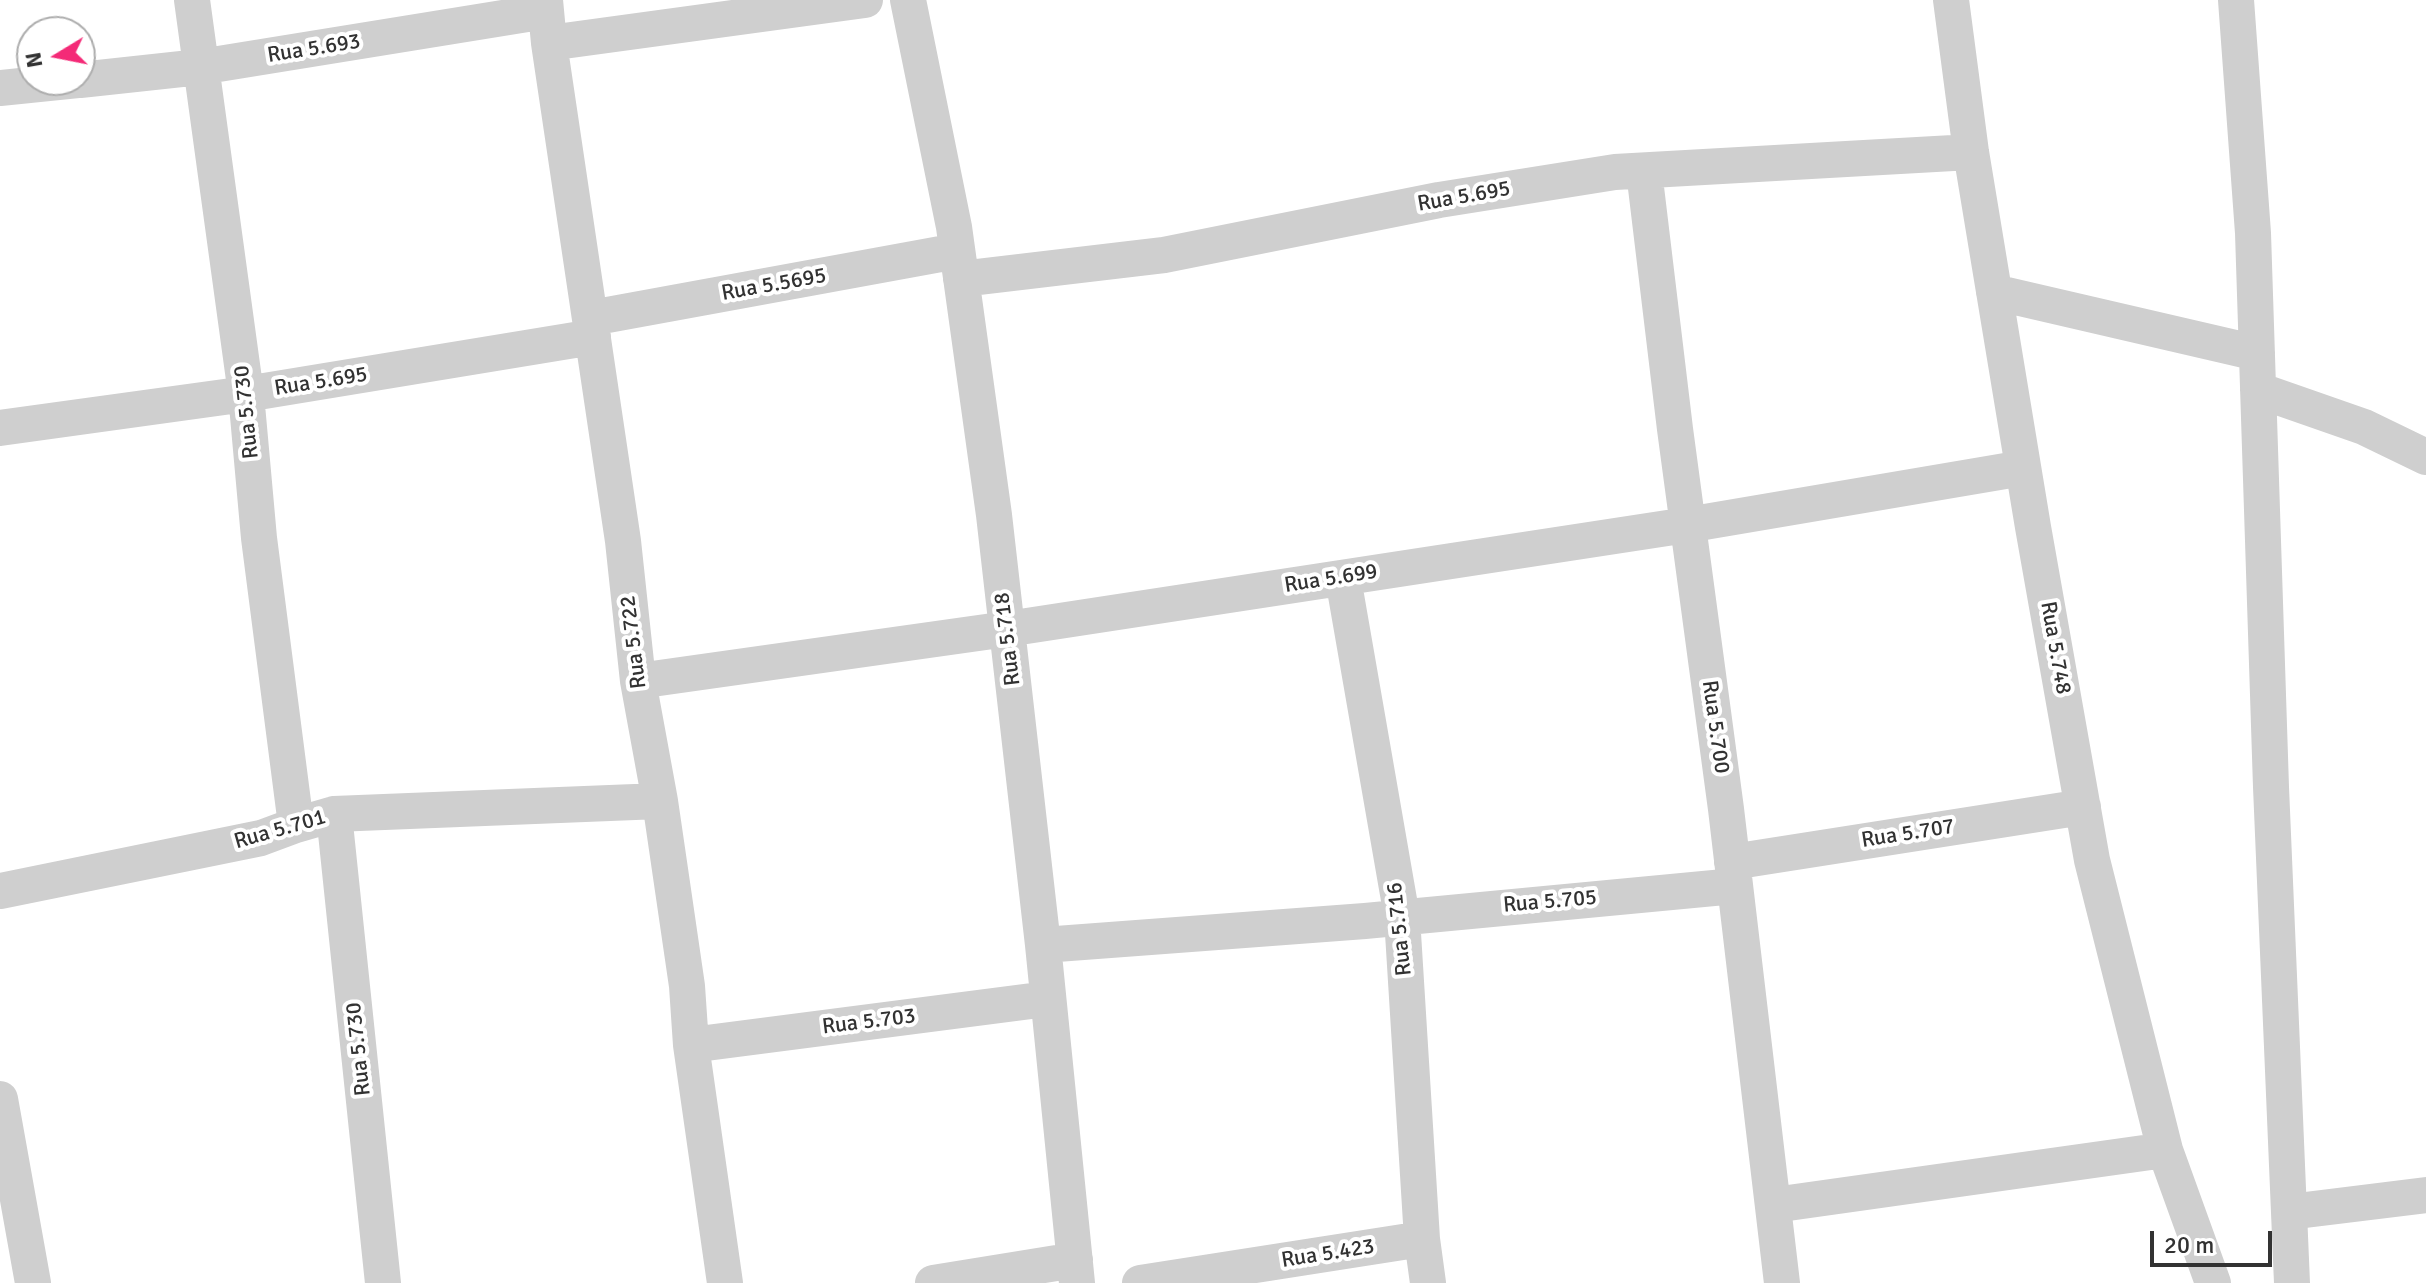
<!DOCTYPE html>
<style>
body{margin:0}
#map{position:relative;width:2426px;height:1283px;overflow:hidden;background:#fff;font-family:Signika,sans-serif}
canvas{display:block}
.north{position:absolute;left:16px;top:16px;width:80px;height:80px;box-sizing:border-box;background:#fff;border:2px solid #adadad;border-radius:50%;rotate:260deg;font-size:22px;font-weight:700;line-height:32px;text-align:center;color:#323232}
.north::after{content:'';display:block;margin:auto;width:28px;height:36px;background:#f42a77;clip-path:polygon(50% 0,100% 100%,50% 72%,0 100%)}
.scale{position:absolute;left:2150px;top:1231px;width:122px;height:36px;box-sizing:border-box;border:4px solid #323232;border-top:0;padding-left:10px;font-size:24px;line-height:28px;white-space:nowrap;color:#323232;-webkit-text-stroke:6px #fff;paint-order:stroke}
</style>
<div id="map">
<canvas width="2426" height="1283"></canvas>
<div class="north">N</div>
<div class="scale">20 m</div>
</div>
<script>
const ctx = document.querySelector('canvas').getContext('2d');
ctx.lineJoin = 'round';
const shape = rows => new Path2D(rows.map(r => 'M' + r).join(''));
function trace(path, color, width, dash) { ctx.strokeStyle = color; ctx.lineWidth = width; ctx.lineCap = dash ? 'butt' : 'round'; ctx.setLineDash(dash || []); ctx.stroke(path); }
function write(font, color, halo, rows, align = 'center') {
  ctx.font = font + ' Signika,sans-serif'; ctx.lineWidth = 8; ctx.setLineDash([]); ctx.textBaseline = 'middle'; ctx.strokeStyle = halo; ctx.fillStyle = color; for (const [text, x, y, turn = 0] of rows) {
    ctx.save(); ctx.translate(x, y); ctx.rotate((+turn || 0) * Math.PI / 180); ctx.textAlign = isNaN(turn) ? turn : align; if (halo) ctx.strokeText(text, 0, 0); ctx.fillText(text, 0, 0); ctx.restore();
  }
}
const street = shape([
 [192,0,246,394,259,538,296,825],
 [545,0,549,43,623,541,638,681,660,801,687,986,691,1045,725,1283],
 [908,0,954,227,994,515,1043,945,1077,1283],
 [1951,0,1971,152,2033,527,2092,860,2165,1150,2213,1283],
 [2236,0,2253,233,2271,787,2292,1283],
 [549,43,865,0],
 [80,80,200,67,546,11],
 [0,88,78,80],
 [1644,171,1675,429,1726,809,1782,1283],
 [961,279,1164,255,1439,200,1615,172,1971,152],
 [1994,292,2257,353],
 [591,318,957,251],
 [2258,390,2364,427,2426,457],
 [0,428,246,394,593,337],
 [1343,578,1402,917,1422,1239,1428,1283],
 [638,681,1007,629,1687,525,2023,468],
 [334,814,383,1283],
 [1732,862,2083,807],
 [0,891,261,838,296,825,334,814,660,801],
 [1043,945,1365,921,1735,886],
 [691,1045,1047,999],
 [0,1099,33,1283],
 [1774,1205,2165,1150],
 [2289,1212,2426,1195],
 [933,1283,1075,1260],
 [1140,1283,1422,1239]
]);
const streetNames = [
 ["Rua 5.693",314,49,-9],
 ["Rua 5.695",1464,197,-10],
 ["Rua 5.5695",774,285,-10],
 ["Rua 5.695",321,382,-9],
 ["Rua 5.730",247,412,-96],
 ["Rua 5.699",1331,579,-9],
 ["Rua 5.718",1008,639,-97],
 ["Rua 5.722",634,642,-97],
 ["Rua 5.748",2055,648,80],
 ["Rua 5.700",1715,727,82],
 ["Rua 5.701",280,830,-16],
 ["Rua 5.707",1908,834,-9],
 ["Rua 5.705",1550,902,-5],
 ["Rua 5.716",1400,929,-96],
 ["Rua 5.703",869,1022,-7],
 ["Rua 5.730",359,1049,-96],
 ["Rua 5.423",1328,1254,-9]
];
trace(street, '#cfcfcf', 36);
write('22px', '#323232', '#fff', streetNames);
</script>
